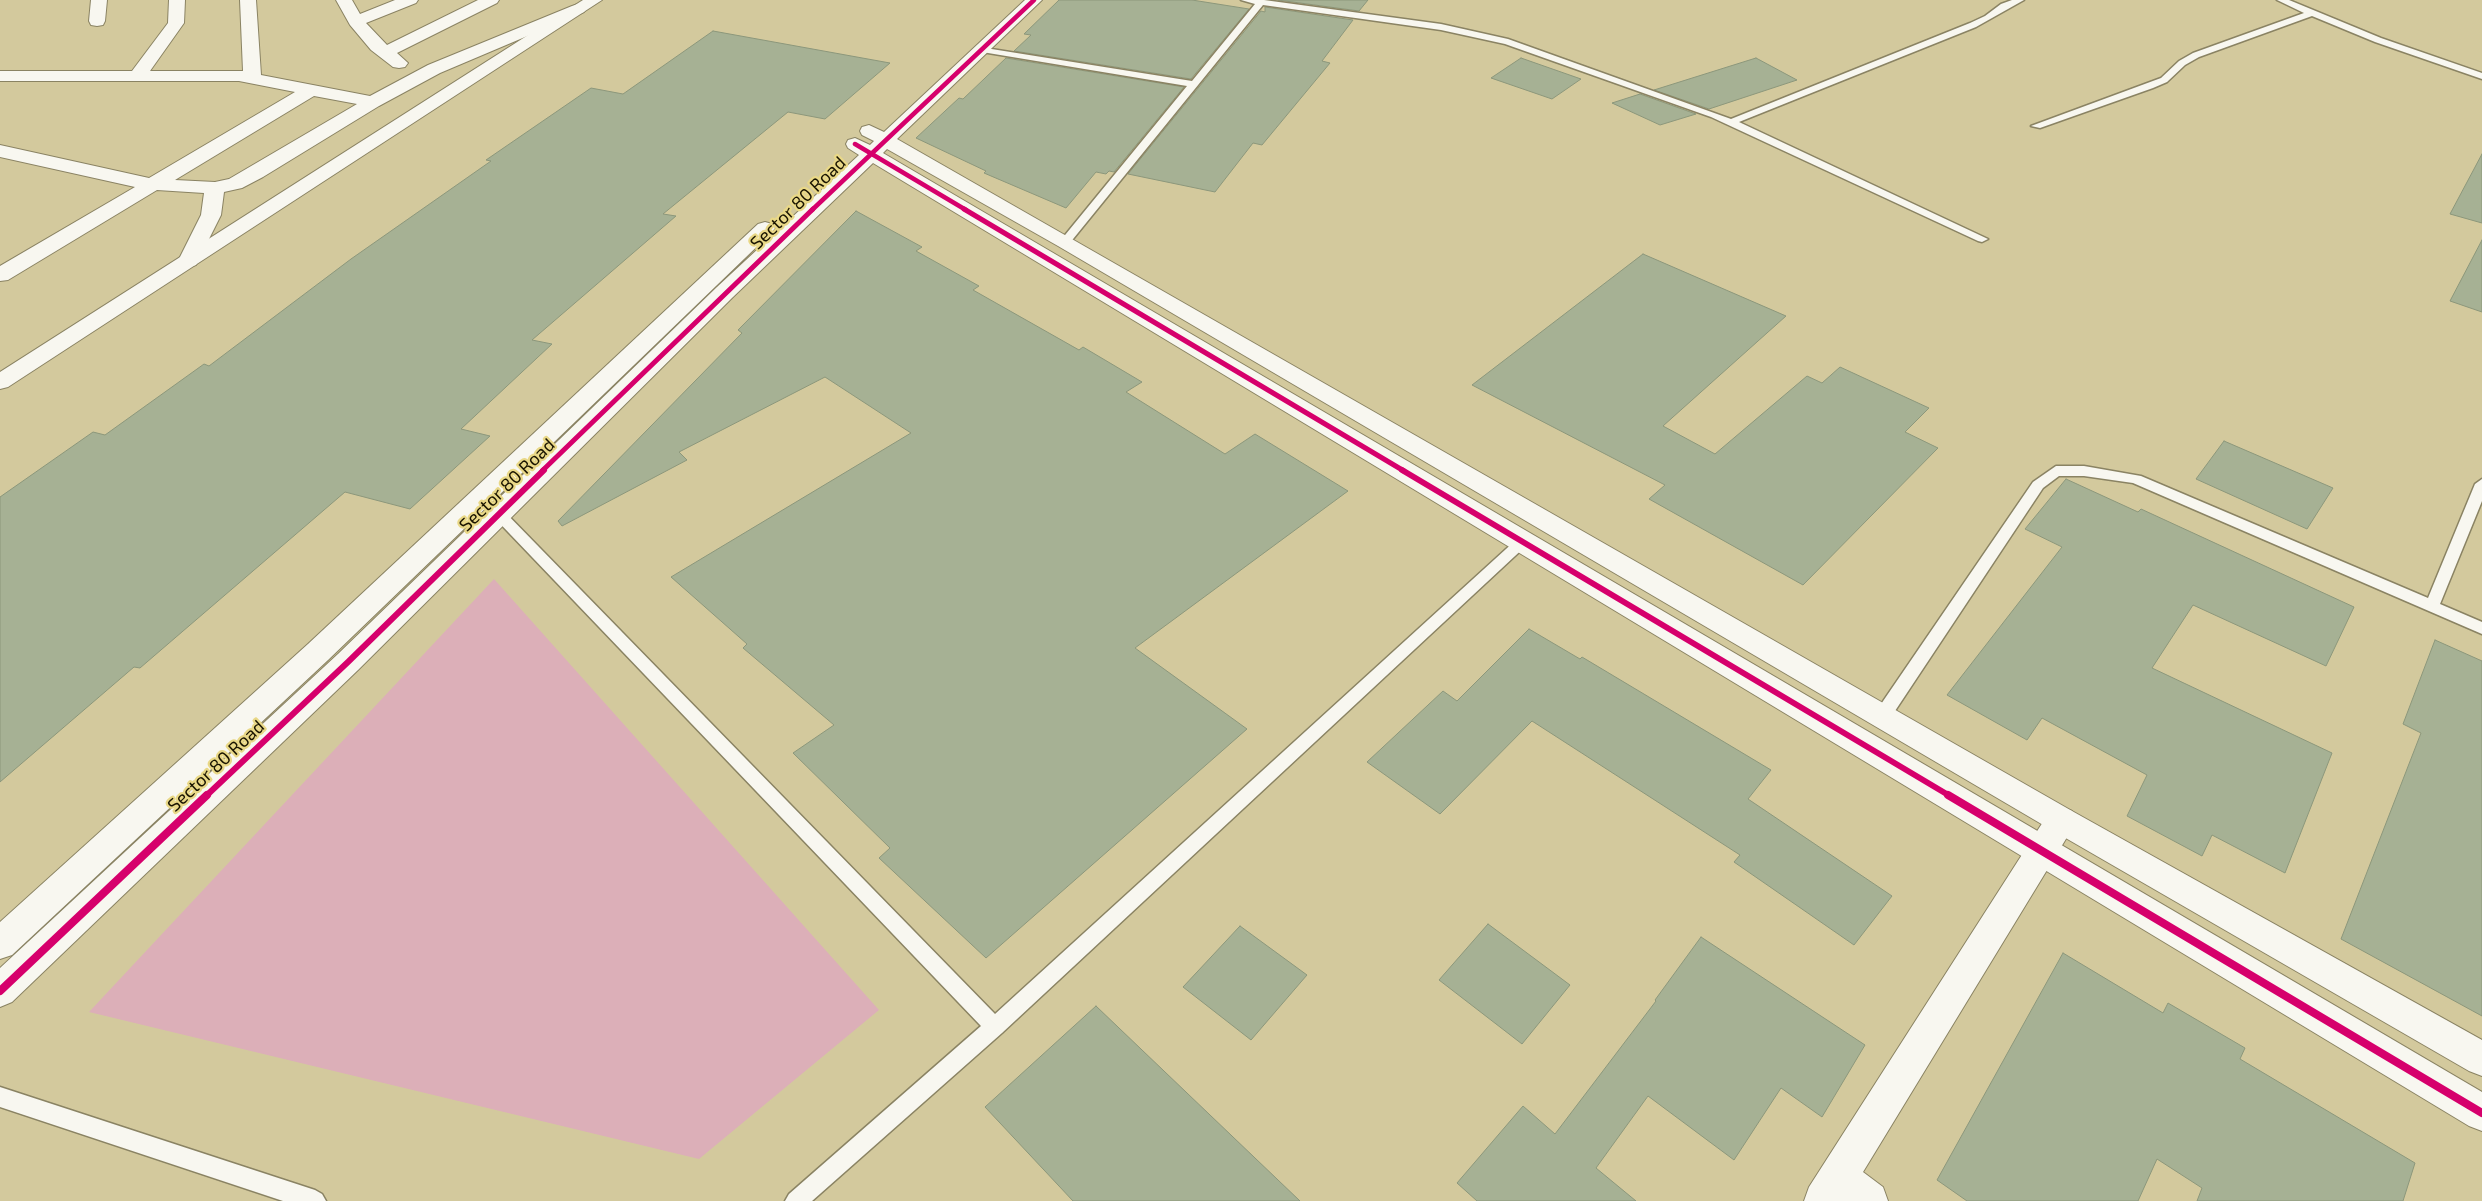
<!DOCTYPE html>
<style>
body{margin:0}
canvas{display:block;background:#d3c99d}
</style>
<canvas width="2482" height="1201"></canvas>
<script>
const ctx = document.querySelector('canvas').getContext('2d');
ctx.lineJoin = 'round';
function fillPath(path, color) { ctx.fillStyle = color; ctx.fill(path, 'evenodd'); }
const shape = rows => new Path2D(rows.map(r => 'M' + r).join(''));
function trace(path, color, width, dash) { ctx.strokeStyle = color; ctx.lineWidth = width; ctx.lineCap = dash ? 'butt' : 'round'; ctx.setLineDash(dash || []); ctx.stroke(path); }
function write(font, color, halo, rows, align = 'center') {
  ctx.font = font + ' "Exo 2",sans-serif'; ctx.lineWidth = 4.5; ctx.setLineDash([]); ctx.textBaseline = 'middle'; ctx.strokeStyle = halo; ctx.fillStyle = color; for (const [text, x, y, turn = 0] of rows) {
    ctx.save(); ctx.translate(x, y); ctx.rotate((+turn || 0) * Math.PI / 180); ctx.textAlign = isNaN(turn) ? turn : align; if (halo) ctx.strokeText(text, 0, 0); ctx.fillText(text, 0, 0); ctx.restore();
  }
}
const green = shape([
 [494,579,879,1010,699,1159,89,1012]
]);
const building = shape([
 [1059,0,1192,0,1249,9,1191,79,1014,51,1031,35,1024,34,1059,0],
 [1278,0,1368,0,1359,11,1278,0],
 [1265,7,1353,20,1322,61,1330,63,1262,145,1253,143,1215,192,1128,174,1261,11,1265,12,1265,7],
 [713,31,890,63,825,119,788,112,663,214,676,216,532,340,552,344,461,429,490,436,410,509,345,492,140,668,134,667,0,782,0,497,93,432,105,435,204,364,209,366,351,259,491,161,486,160,591,88,623,94,713,31],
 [1006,58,1184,87,1114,172,1109,171,1106,174,1096,172,1066,208,984,173,986,171,916,138,959,98,963,99,1006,58],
 [1521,58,1581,79,1552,99,1491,78,1521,58],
 [1756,58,1797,80,1709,109,1654,90,1756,58],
 [1640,94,1696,114,1660,125,1612,103,1640,94],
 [2482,154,2482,223,2450,214,2482,154],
 [856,211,922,247,916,251,979,286,973,290,1079,350,1083,347,1142,382,1126,392,1225,454,1255,434,1348,491,1135,648,1247,729,986,958,879,858,890,848,793,753,834,725,743,648,747,644,671,577,911,433,825,377,679,452,687,460,562,526,558,521,742,333,738,330,856,211],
 [2482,240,2482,312,2450,301,2482,240],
 [1643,254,1786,316,1663,426,1715,454,1807,376,1822,383,1840,367,1929,408,1905,432,1938,448,1803,585,1649,499,1665,485,1472,385,1643,254],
 [2224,441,2333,488,2307,529,2196,479,2224,441],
 [2066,479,2138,512,2141,509,2354,607,2326,666,2193,605,2152,668,2332,753,2285,873,2212,835,2202,856,2127,816,2147,775,2042,718,2027,740,1947,695,2062,547,2025,529,2066,479],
 [1529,629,1580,659,1582,657,1771,770,1748,799,1892,896,1854,945,1734,862,1740,855,1532,721,1440,814,1367,762,1443,691,1457,701,1529,629],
 [2435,640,2482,661,2482,1016,2341,939,2421,733,2403,724,2435,640],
 [1488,924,1570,985,1522,1044,1439,980,1488,924],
 [1240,926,1307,975,1251,1040,1183,987,1240,926],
 [1701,937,1865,1045,1822,1117,1781,1088,1734,1160,1648,1096,1596,1168,1636,1201,1477,1201,1457,1183,1523,1106,1555,1134,1656,1001,1655,1000,1701,937],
 [2063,953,2163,1013,2168,1003,2245,1048,2240,1059,2415,1163,2403,1201,2197,1201,2202,1188,2157,1159,2138,1201,1967,1201,1937,1180,2063,953],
 [1096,1006,1300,1201,1073,1201,985,1107,1096,1006]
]);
const lane = shape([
 [1241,0,1264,0,1441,24,1508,39,1731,119,1970,23,1985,16,2001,4,2012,0,2024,0,1976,27,1739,122,1988,239,1982,242,1978,241,1711,117,1505,44,1441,30,1263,5,1069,244,1061,244,1061,240,1187,86,982,52,977,49,979,47,1192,81,1255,4,1241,0],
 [2277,0,2289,0,2381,38,2482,73,2482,79,2375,42,2312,16,2199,57,2185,65,2167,82,2153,88,2040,128,2031,126,2161,78,2179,61,2193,53,2304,13,2277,0],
 [2056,466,2084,466,2141,476,2428,598,2475,484,2482,479,2482,501,2440,604,2482,622,2482,634,2133,483,2084,476,2059,476,2043,488,1889,720,1883,721,1877,720,1875,715,1877,710,2033,482,2056,466],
 [492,502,497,504,995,1014,1517,539,1527,539,1529,543,1002,1033,812,1201,785,1201,789,1194,981,1026,487,510,485,507,487,504,492,502],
 [0,1087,315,1190,322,1194,326,1201,283,1201,0,1107,0,1087]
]);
const street = shape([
 [91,0,107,0,105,21,103,25,97,26,91,25,89,21,91,0],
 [169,0,185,0,184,23,150,71,243,71,240,0,256,0,261,75,370,96,428,65,572,6,578,4,586,9,584,12,440,73,379,106,263,177,242,188,224,192,221,215,196,265,189,267,182,265,178,261,201,215,204,193,157,190,8,280,0,281,0,266,135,187,0,157,0,145,149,178,295,92,239,81,0,81,0,71,132,71,168,23,169,0],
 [314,96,357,104,229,179,215,182,175,180,314,96],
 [336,0,352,0,360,14,395,0,418,0,416,3,366,23,387,45,478,0,499,0,497,3,397,53,408,63,405,67,399,68,393,67,371,50,350,25,336,0],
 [2061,807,2072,811,2077,820,2072,829,1863,1172,1883,1187,1888,1201,1804,1201,1809,1187,2050,811,2061,807]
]);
const secondary = shape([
 [583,0,602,0,8,387,0,389,0,372,583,0],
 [1025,0,1042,0,897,139,2072,811,2482,1040,2482,1076,2469,1071,2050,829,1058,246,887,149,883,153,2482,1092,2482,1131,2469,1126,873,163,733,297,358,670,12,1002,0,1007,0,968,338,654,717,287,859,155,848,148,846,144,848,140,855,138,870,145,874,141,862,135,860,131,862,127,869,125,884,132,1025,0],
 [765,222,772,224,775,228,772,232,328,660,12,955,0,959,0,922,308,644,758,224,765,222]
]);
const cyclewayFar3 = shape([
 [855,144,966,210],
 [812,210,1034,0]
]);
const cyclewayFar2 = shape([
 [964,209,1404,471],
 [542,471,813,209]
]);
const cyclewayFar1 = shape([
 [1402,470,1950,796],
 [206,796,348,662,544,470]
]);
const cycleway = shape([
 [1948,795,2482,1113],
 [0,991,207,795]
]);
const streetNames = [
 ["Sector 80 Road",798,203,-44],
 ["Sector 80 Road",507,485,-44],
 ["Sector 80 Road",216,766,-43]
];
fillPath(green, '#dcafb8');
fillPath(building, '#a6b194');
trace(building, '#8c977b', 1);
trace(lane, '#8a8363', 3);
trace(street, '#8a8363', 2);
trace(secondary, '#8a8363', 2);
fillPath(lane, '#f8f7f0');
fillPath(street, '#f8f7f0');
fillPath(secondary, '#f8f7f0');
trace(cyclewayFar3, '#d6006c', 4.5);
trace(cyclewayFar2, '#d6006c', 5);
trace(cyclewayFar1, '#d6006c', 6);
trace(cycleway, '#d6006c', 8);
write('18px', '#191400', '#e9d887', streetNames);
</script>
